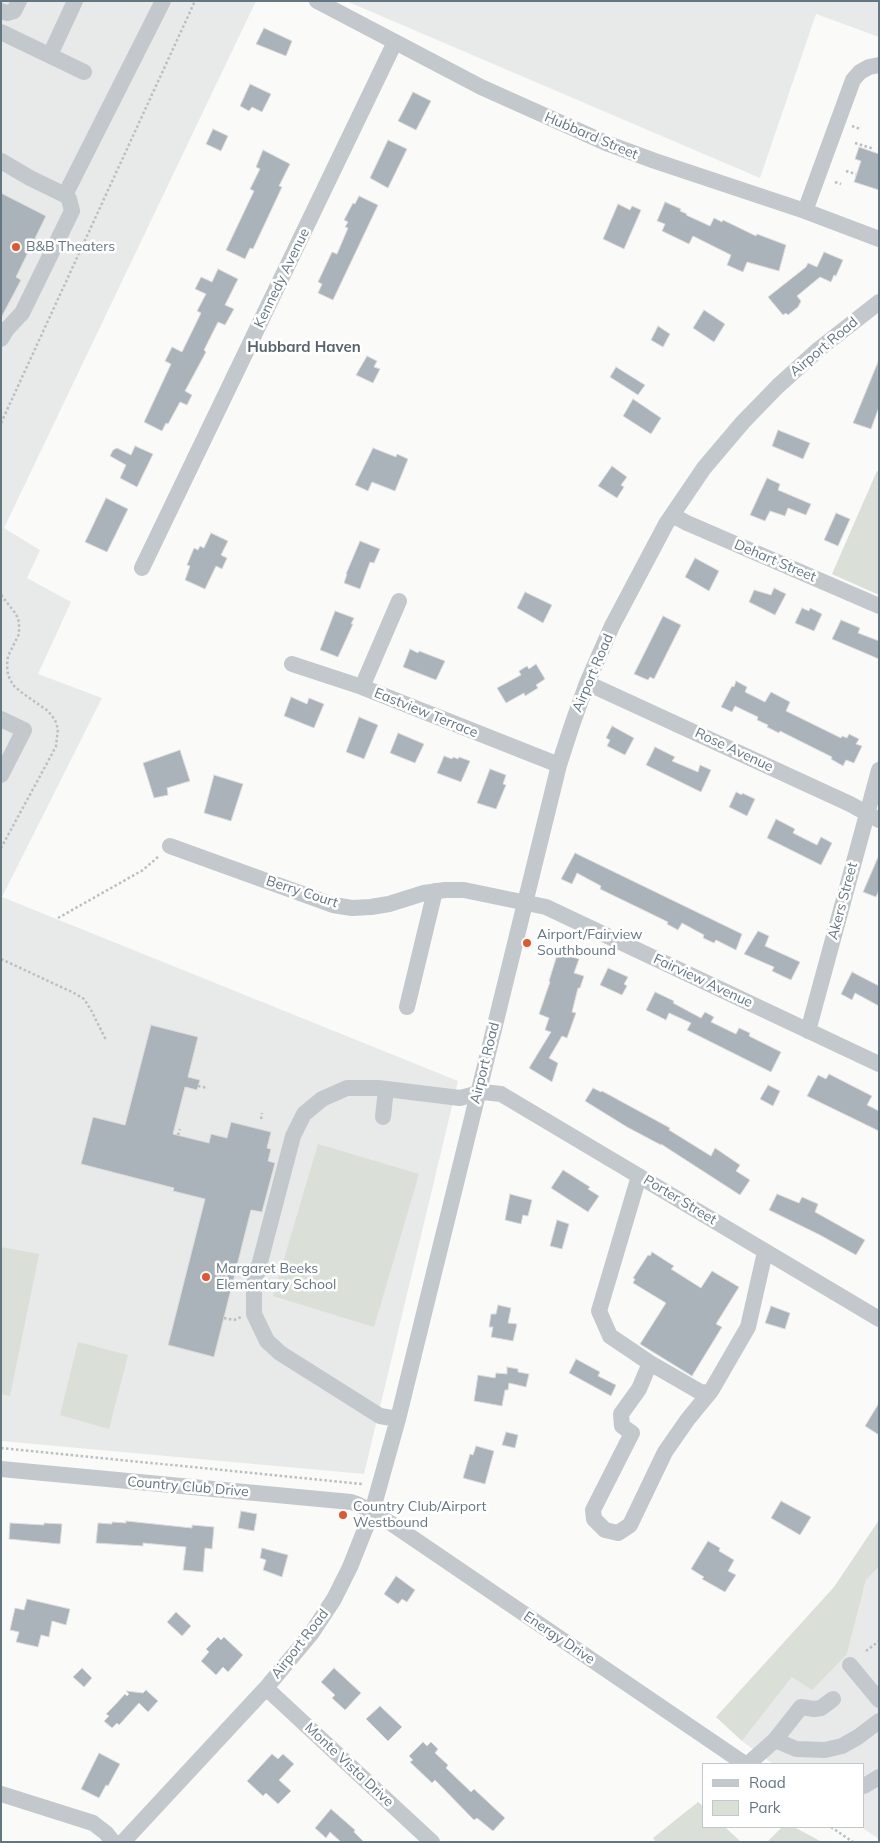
<!DOCTYPE html>
<style>
body{margin:0}
#map{position:relative;width:880px;height:1843px;overflow:hidden;background:#fafaf8;font-family:Mulish,sans-serif}
canvas{display:block}
.frame{position:absolute;inset:0;border:2px solid #657683;pointer-events:none}
.legend{position:absolute;left:702px;top:1763px;width:162px;height:65px;box-sizing:border-box;background:#fff;border:1px solid #c1c8cd;margin:0;padding:6px 9px;list-style:none;font-size:15px;color:#657683}
.legend li{display:flex;align-items:center;gap:10px;height:25px}
.legend b{width:25px;border:1px solid #c1c8cd}
</style>
<div id="map">
<canvas width="880" height="1843"></canvas>
<div class="frame"></div>
<ul class="legend">
<li><b style="height:6px;background:#c3c8cc"></b>Road</li>
<li><b style="height:14px;background:#dadfd7"></b>Park</li>
</ul>
</div>
<script>
const ctx = document.querySelector('canvas').getContext('2d');
ctx.lineJoin = 'round';
function fillPath(path, color) { ctx.fillStyle = color; ctx.fill(path, 'evenodd'); }
const shape = rows => new Path2D(rows.map(r => 'M' + r).join(''));
function trace(path, color, width, dash) { ctx.strokeStyle = color; ctx.lineWidth = width; ctx.lineCap = dash ? 'butt' : 'round'; ctx.setLineDash(dash || []); ctx.stroke(path); }
function write(font, color, halo, rows, align = 'center') {
  ctx.font = font + ' Mulish,sans-serif'; ctx.lineWidth = 5; ctx.setLineDash([]); ctx.textBaseline = 'middle'; ctx.strokeStyle = halo; ctx.fillStyle = color; for (const [text, x, y, turn = 0] of rows) {
    ctx.save(); ctx.translate(x, y); ctx.rotate((+turn || 0) * Math.PI / 180); ctx.textAlign = isNaN(turn) ? turn : align; if (halo) ctx.strokeText(text, 0, 0); ctx.fillText(text, 0, 0); ctx.restore();
  }
}
const built = shape([
 [1,1,256,1,4,528,40,550,27,578,71,602,38,674,102,698,2,897,458,1081,364,1474,1,1441],
 [346,1,879,1,879,37,816,14,760,178],
 [879,1567,879,1839,861,1827,864,1827,864,1764,773,1764,742,1741,792,1677,847,1654,866,1580]
]);
const green = shape([
 [877,471,879,472,879,595,832,574],
 [318,1144,419,1174,374,1327,273,1296],
 [1,1247,39,1254,10,1396,1,1394],
 [78,1342,128,1355,109,1429,60,1415],
 [879,1520,879,1567,866,1580,847,1654,812,1690,792,1677,742,1741,716,1717,834,1587],
 [698,1802,704,1807,704,1827,725,1827,741,1842,656,1842,653,1838],
 [782,1827,794,1827,822,1842,767,1842]
]);
const building = shape([
 [264,28,292,41,286,56,256,44,264,28],
 [250,84,271,94,262,112,252,107,249,111,240,106,250,84],
 [413,92,431,101,416,130,398,121,413,92],
 [213,129,228,136,221,151,206,144,213,129],
 [388,140,407,149,388,188,370,178,388,140],
 [859,147,879,154,879,190,854,182,861,161,855,159,859,147],
 [263,150,290,164,279,186,282,187,253,249,250,248,245,259,226,250,254,191,250,189,260,169,256,167,263,150],
 [1,193,46,216,16,277,21,280,1,318,1,193],
 [359,196,378,205,333,300,318,293,322,284,318,282,332,252,337,254,348,228,345,227,348,222,344,220,353,203,355,204,359,196],
 [665,202,681,209,680,211,687,214,686,215,710,226,714,218,722,222,723,220,756,236,757,234,786,245,779,271,747,262,743,272,727,265,731,255,693,236,689,244,662,231,665,224,657,221,665,202],
 [618,204,630,210,632,206,641,210,624,249,603,239,618,204],
 [824,252,843,260,836,276,834,275,831,282,820,277,797,296,801,301,798,307,788,315,786,313,783,315,768,297,806,267,808,263,817,267,824,252],
 [218,269,238,279,225,305,234,309,225,325,218,322,204,350,206,352,185,391,192,395,187,405,180,402,168,424,166,423,162,431,144,422,171,364,165,361,172,347,182,352,201,313,197,311,206,294,195,289,201,277,212,282,218,269],
 [704,310,725,324,714,342,693,328,704,310],
 [658,326,670,334,663,347,651,340,658,326],
 [367,356,377,361,374,367,380,369,373,383,356,375,367,356],
 [878,362,879,407,871,429,853,423,878,362],
 [616,367,645,385,638,395,610,377,616,367],
 [633,399,661,418,651,434,623,416,633,399],
 [778,430,810,443,803,459,772,446,778,430],
 [135,446,153,454,137,487,120,478,126,465,110,456,113,450,117,448,131,455,135,446],
 [373,448,396,457,397,454,408,459,395,491,372,482,368,491,355,485,373,448],
 [612,466,627,477,621,485,624,487,617,498,598,486,612,466],
 [767,478,780,484,778,490,811,504,806,515,788,508,785,516,770,511,765,521,750,515,767,478],
 [106,498,128,509,107,552,85,542,106,498],
 [836,513,850,519,838,546,824,540,836,513],
 [211,533,228,541,221,555,227,558,222,569,216,566,205,589,185,580,190,566,187,565,194,548,198,550,200,546,204,548,211,533],
 [360,541,380,549,374,563,370,562,360,589,344,583,347,574,346,574,360,541],
 [695,558,719,571,709,591,685,577,695,558],
 [774,588,786,594,775,615,749,602,754,590,771,595,774,588],
 [525,592,552,605,543,623,517,608,525,592],
 [802,608,809,611,810,608,822,614,814,631,795,623,802,608],
 [335,611,354,618,351,624,353,624,338,657,320,650,335,611],
 [663,616,681,625,654,679,650,677,648,680,634,674,663,616],
 [841,620,860,628,858,633,879,641,879,659,832,639,841,620],
 [410,649,418,653,419,651,445,661,436,680,403,667,410,649],
 [536,664,545,679,536,685,538,688,525,696,524,693,506,703,497,688,521,675,519,671,527,666,529,669,536,664],
 [736,681,747,687,745,692,765,702,771,692,790,702,786,711,841,738,842,736,847,738,849,734,859,739,856,744,862,746,854,763,846,760,843,766,831,759,832,757,780,731,779,733,767,727,768,725,757,720,758,717,735,706,732,712,721,707,732,686,734,687,736,681],
 [291,697,307,704,309,698,324,704,314,728,284,716,291,697],
 [359,717,378,725,364,759,346,752,359,717],
 [612,726,634,738,625,755,607,746,610,740,606,738,612,726],
 [398,733,424,744,415,763,390,753,398,733],
 [655,747,675,757,672,761,698,772,700,765,711,770,701,792,646,765,655,747],
 [180,750,190,781,167,788,168,795,154,798,143,763,180,750],
 [444,756,452,759,453,757,458,759,459,757,470,761,461,782,437,773,444,756],
 [490,769,506,775,503,784,506,785,496,809,477,803,490,769],
 [214,775,243,784,231,821,204,813,214,775],
 [736,792,742,795,742,793,755,799,747,816,729,807,736,792],
 [776,819,795,829,793,833,817,845,821,837,832,843,821,865,767,838,776,819],
 [575,853,742,934,736,950,716,940,714,943,703,938,704,935,682,923,678,930,667,924,668,922,600,889,601,886,577,873,572,884,561,879,575,853],
 [879,855,879,890,876,897,863,892,879,855],
 [758,931,769,936,765,946,800,962,791,980,772,971,774,967,744,954,758,931],
 [558,952,579,959,574,973,584,976,580,988,578,988,572,1012,576,1013,567,1038,562,1036,549,1058,558,1063,552,1082,529,1068,551,1032,545,1030,549,1018,539,1014,550,982,549,981,558,952],
 [608,968,628,977,624,984,627,986,622,995,600,985,608,968],
 [852,972,879,986,879,1006,855,993,852,1000,841,994,852,972],
 [655,992,674,1001,673,1003,701,1018,705,1012,714,1017,711,1022,736,1034,739,1028,750,1033,749,1036,781,1052,771,1072,687,1030,691,1023,669,1013,666,1020,646,1010,655,992],
 [151,1025,198,1037,188,1077,200,1080,197,1090,185,1087,173,1134,209,1143,211,1134,227,1138,231,1122,271,1132,267,1148,271,1149,268,1161,275,1163,262,1212,251,1210,214,1357,168,1345,205,1199,173,1191,174,1188,81,1164,93,1117,125,1125,151,1025],
 [829,1074,872,1096,867,1105,879,1111,879,1131,807,1096,818,1075,826,1079,829,1074],
 [768,1085,780,1091,773,1106,760,1099,768,1085],
 [593,1088,601,1092,602,1091,670,1128,669,1130,711,1156,715,1148,740,1165,736,1171,750,1180,740,1195,661,1144,661,1145,627,1127,585,1101,593,1088],
 [563,1170,590,1187,588,1189,599,1196,588,1212,551,1188,563,1170],
 [510,1194,532,1200,528,1216,523,1215,521,1224,505,1220,510,1194],
 [777,1194,799,1203,802,1197,818,1204,815,1212,865,1240,856,1255,820,1235,769,1210,777,1194],
 [557,1220,569,1224,562,1249,550,1246,557,1220],
 [652,1252,674,1266,671,1269,701,1288,712,1271,739,1287,716,1324,722,1327,692,1376,640,1344,666,1303,633,1283,635,1279,633,1278,648,1255,650,1256,652,1252],
 [498,1305,511,1308,508,1323,517,1324,513,1341,491,1337,493,1327,489,1327,491,1314,496,1314,498,1305],
 [771,1306,790,1313,785,1329,765,1323,771,1306],
 [576,1359,600,1372,598,1376,616,1385,611,1396,569,1373,576,1359],
 [507,1367,518,1369,518,1372,529,1374,526,1387,509,1383,508,1390,505,1390,502,1406,474,1401,478,1375,495,1378,496,1373,507,1374,507,1367],
 [879,1403,879,1435,865,1426,879,1403],
 [506,1432,518,1435,515,1448,502,1445,506,1432],
 [476,1446,494,1451,485,1484,463,1478,470,1454,473,1455,476,1446],
 [781,1501,811,1517,800,1535,771,1518,781,1501],
 [241,1511,257,1514,254,1531,238,1528,241,1511],
 [126,1521,192,1528,192,1525,214,1527,212,1549,205,1548,203,1572,183,1570,186,1547,143,1543,143,1546,96,1543,98,1523,112,1524,112,1522,126,1523,126,1521],
 [10,1523,44,1525,44,1523,62,1524,60,1544,9,1539,10,1523],
 [708,1541,720,1548,719,1551,734,1560,728,1571,736,1575,725,1592,702,1579,704,1577,691,1569,708,1541],
 [262,1548,288,1555,282,1577,263,1570,266,1560,260,1558,262,1548],
 [396,1576,415,1590,407,1602,402,1599,398,1604,384,1594,396,1576],
 [27,1599,70,1609,66,1625,52,1621,49,1637,41,1635,38,1647,16,1642,19,1632,10,1630,15,1608,24,1610,27,1599],
 [176,1612,191,1626,182,1636,167,1622,176,1612],
 [218,1637,221,1640,224,1637,243,1655,228,1672,223,1667,216,1675,201,1661,209,1652,206,1649,218,1637],
 [82,1668,92,1678,84,1687,73,1677,82,1668],
 [334,1668,361,1693,345,1710,332,1698,335,1695,321,1682,334,1668],
 [146,1690,158,1701,148,1712,139,1703,119,1725,117,1723,112,1728,104,1721,109,1716,106,1714,114,1706,125,1694,127,1696,129,1694,126,1691,143,1693,146,1690],
 [380,1706,402,1727,388,1741,366,1719,380,1706],
 [423,1742,427,1746,431,1742,438,1749,435,1753,448,1765,446,1768,471,1792,474,1789,505,1818,493,1831,477,1818,474,1820,435,1780,432,1783,410,1762,413,1760,409,1756,423,1742],
 [99,1753,120,1764,108,1786,106,1785,99,1798,81,1789,99,1753],
 [272,1754,278,1759,283,1754,294,1764,279,1780,291,1791,278,1804,266,1793,263,1796,247,1781,272,1754],
 [331,1809,355,1830,354,1832,364,1842,341,1842,330,1832,326,1838,315,1828,331,1809]
]);
const path = shape([
 [852,126,860,129],
 [855,143,874,149],
 [846,171,856,174],
 [835,182,841,184],
 [1,423,195,1],
 [1,595,16,614,19,622,19,634,8,656,7,665,8,675,13,685,21,692,48,711,55,720,58,729,56,746,52,754,1,848],
 [58,918,143,870,159,856],
 [1,959,74,993,84,999,91,1010,106,1040],
 [198,1086,208,1088],
 [261,1119,262,1113],
 [178,1135,180,1129],
 [224,1318,234,1320,241,1317],
 [1,1448,362,1484],
 [866,1651,879,1641],
 [831,1827,853,1842]
]);
const minor = shape([
 [317,1,481,87,606,143,655,161,805,211,879,239],
 [1,11,7,13,14,11,19,1],
 [1,32,84,72],
 [50,55,75,1],
 [1,161,30,178,65,195,69,199,72,211,22,313,7,329,1,339],
 [65,195,163,1],
 [805,211,853,80,860,72,869,67,879,65],
 [672,515,687,523,879,606],
 [142,568,395,42],
 [292,664,362,687,559,765],
 [587,683,850,804,879,820],
 [362,687,399,601],
 [1,719,24,730,1,775],
 [170,846,333,905,352,908,371,907,389,904,424,893,445,890,464,890,546,907,879,1064],
 [407,1007,435,891],
 [808,1031,879,770],
 [383,1117,386,1089],
 [639,1176,599,1311,610,1336,650,1363,702,1393,711,1391,748,1327,765,1252],
 [650,1363,639,1389,621,1414,622,1426,632,1433,593,1510,594,1519,605,1530,618,1533,630,1525,665,1452,688,1419,711,1391],
 [398,1419,380,1416,280,1353,267,1341,254,1314,254,1285,293,1136,304,1114,322,1099,347,1088,378,1088,460,1098,483,1092,501,1094,879,1319],
 [1,1469,351,1502,357,1504,372,1512,392,1524,745,1764],
 [850,1665,879,1700],
 [266,1688,432,1842],
 [775,1740,796,1749,825,1750,842,1746,858,1737,879,1721],
 [748,1764,775,1740,801,1707,814,1709,821,1708,833,1699],
 [864,1786,879,1777],
 [1,1794,93,1823,106,1833,113,1842],
 [123,1842,266,1688,311,1634,334,1599,350,1567,372,1512,398,1419,559,765,572,725,587,683,612,626,666,524,704,468,743,422,778,386,819,349,879,302]
]);
const markers = [
 [16,247,5,"#e4572e"],
 [527,943,5,"#e4572e"],
 [206,1277,5,"#e4572e"],
 [343,1515,5,"#e4572e"]
];
const streetNames = [
 ["Hubbard Street",591,136,23],
 ["Kennedy Avenue",282,278,-64],
 ["Airport Road",824,347,-40],
 ["Dehart Street",775,561,23],
 ["Airport Road",593,673,-67],
 ["Eastview Terrace",426,713,22],
 ["Rose Avenue",734,750,25],
 ["Berry Court",302,892,18],
 ["Akers Street",843,901,-75],
 ["Fairview Avenue",703,981,25],
 ["Airport Road",485,1063,-76],
 ["Porter Street",680,1200,31],
 ["Country Club Drive",188,1487,5],
 ["Energy Drive",559,1638,34],
 ["Airport Road",300,1644,-52],
 ["Monte Vista Drive",349,1765,43]
];
const poiNames = [
 ["B&B Theaters",26,247],
 ["Airport/Fairview",537,935],
 ["Southbound",537,951],
 ["Margaret Beeks",216,1269],
 ["Elementary School",216,1285],
 ["Country Club/Airport",353,1507],
 ["Westbound",353,1523]
];
const neighbourhoodNames = [
 ["Hubbard Haven",304,347]
];
fillPath(built, '#e8e9e9');
fillPath(green, '#dadfd7');
fillPath(building, '#aab3b9');
trace(building, '#dcdcda', 1);
trace(path, '#bbbfc2', 2.5, [2.5, 2.5]);
trace(minor, '#c3c8cc', 16);
for (const [x, y, r, color] of markers) { const dot = new Path2D(); dot.arc(x, y, r, 0, 2 * Math.PI); ctx.fillStyle = color; ctx.fill(dot); trace(dot, '#fff', 2); }
write('14px', '#657683', '#fff', streetNames);
write('14px', '#657683', '#fff', poiNames, 'left');
write('bold 15px', '#57646e', '#fff', neighbourhoodNames);
</script>
